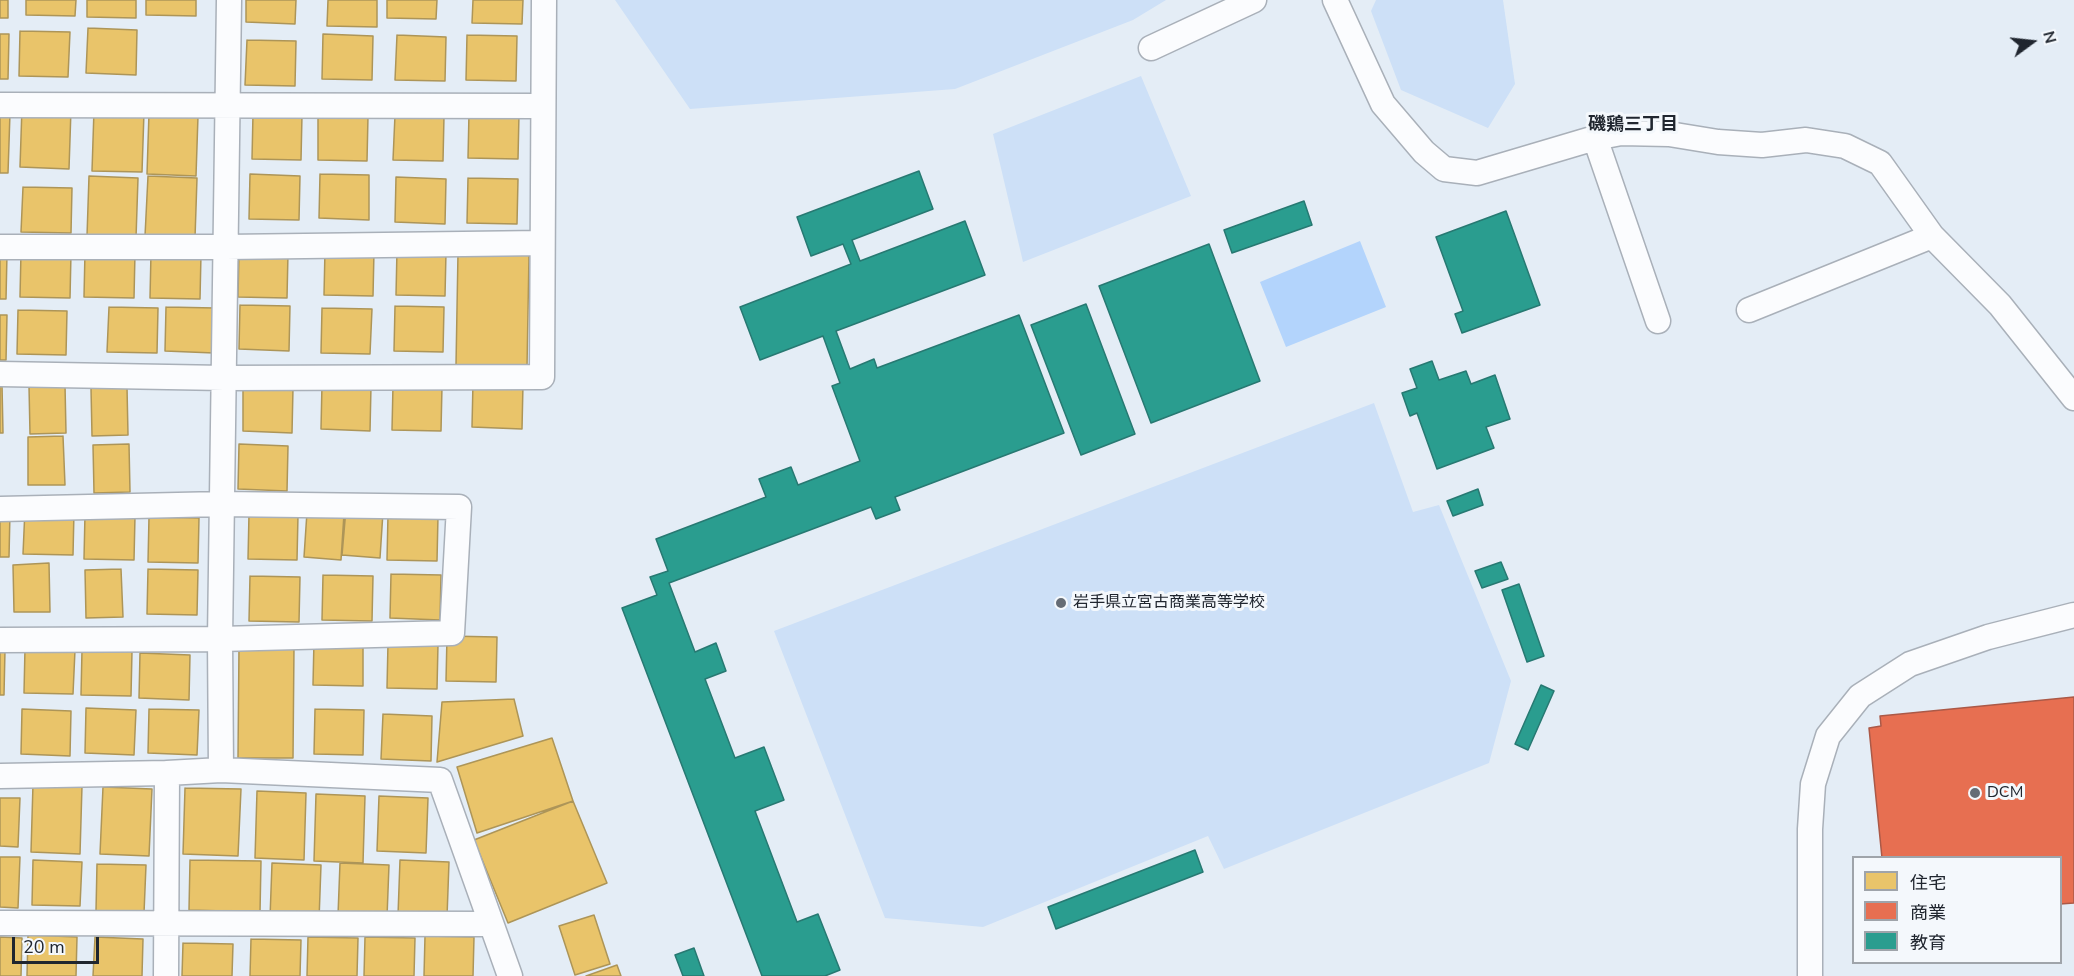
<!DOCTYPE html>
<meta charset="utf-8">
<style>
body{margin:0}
#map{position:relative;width:2074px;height:976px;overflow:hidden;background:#e4edf6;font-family:"Nunito Sans","Noto Sans JP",sans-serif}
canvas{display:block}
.legend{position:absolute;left:1852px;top:856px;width:210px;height:108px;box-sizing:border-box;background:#f4f8fc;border:2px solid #9fa4aa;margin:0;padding:8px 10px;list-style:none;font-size:18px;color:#20262f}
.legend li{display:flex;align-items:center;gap:12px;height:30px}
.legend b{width:30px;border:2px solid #9fa4aa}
.north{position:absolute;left:2002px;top:12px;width:60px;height:60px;-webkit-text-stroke:4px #f4f8fc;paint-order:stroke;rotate:75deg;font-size:16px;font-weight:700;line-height:24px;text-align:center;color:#20262f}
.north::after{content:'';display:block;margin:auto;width:21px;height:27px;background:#20262f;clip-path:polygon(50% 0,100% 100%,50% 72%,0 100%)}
.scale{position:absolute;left:12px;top:937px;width:87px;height:27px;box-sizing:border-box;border:3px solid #20262f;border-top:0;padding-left:8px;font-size:18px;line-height:21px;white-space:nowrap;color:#20262f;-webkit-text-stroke:4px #f4f8fc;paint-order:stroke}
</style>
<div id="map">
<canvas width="2074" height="976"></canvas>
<ul class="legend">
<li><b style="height:16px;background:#e9c46a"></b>住宅</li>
<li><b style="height:16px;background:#e76f51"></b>商業</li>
<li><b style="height:16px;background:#2a9d8f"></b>教育</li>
</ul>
<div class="north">N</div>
<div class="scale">20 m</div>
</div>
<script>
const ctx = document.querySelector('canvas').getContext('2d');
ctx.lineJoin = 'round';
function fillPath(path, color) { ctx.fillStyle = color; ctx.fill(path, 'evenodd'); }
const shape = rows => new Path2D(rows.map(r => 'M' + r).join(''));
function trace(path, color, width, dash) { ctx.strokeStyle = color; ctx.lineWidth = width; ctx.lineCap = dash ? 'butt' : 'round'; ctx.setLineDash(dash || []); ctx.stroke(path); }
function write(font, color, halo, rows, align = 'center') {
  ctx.font = font + ' "Nunito Sans","Noto Sans JP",sans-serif'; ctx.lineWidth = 6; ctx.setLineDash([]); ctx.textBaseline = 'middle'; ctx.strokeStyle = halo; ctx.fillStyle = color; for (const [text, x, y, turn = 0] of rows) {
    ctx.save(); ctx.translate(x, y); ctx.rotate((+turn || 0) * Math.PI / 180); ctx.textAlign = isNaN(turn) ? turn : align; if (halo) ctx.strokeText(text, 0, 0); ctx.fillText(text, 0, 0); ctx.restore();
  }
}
const green = shape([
 [615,0,1166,0,1133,20,955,89,690,109],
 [1376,0,1503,0,1515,84,1488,128,1401,90,1371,11],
 [1141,76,1191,196,1023,262,993,134],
 [1374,403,1413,512,1439,505,1511,681,1489,763,1224,869,1208,836,983,927,885,918,774,631]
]);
const water = shape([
 [1360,241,1386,307,1286,347,1260,282]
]);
const homes = shape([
 [0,0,8,0,8,18,0,18,0,0],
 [26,0,76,0,75,16,26,15,26,0],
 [87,0,136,0,136,18,87,17,87,0],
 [146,0,196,0,196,16,146,15,146,0],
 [246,0,296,0,295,24,246,22,246,0],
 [328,0,377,0,377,27,327,26,328,0],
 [387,0,437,0,436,19,387,18,387,0],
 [473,0,523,0,522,24,472,23,473,0],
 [88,28,137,30,136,75,86,73,88,28],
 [20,31,70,32,68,77,19,76,20,31],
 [0,34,9,34,8,79,0,79,0,34],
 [323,34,373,36,372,80,322,79,323,34],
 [397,35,446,37,445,81,395,80,397,35],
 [467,35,517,36,516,81,466,80,467,35],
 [247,40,296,41,295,86,245,85,247,40],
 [22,107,71,109,69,169,20,167,22,107],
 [94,110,144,112,142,172,92,171,94,110],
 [0,113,10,113,8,173,0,173,0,113],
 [149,113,198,116,196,176,147,174,149,113],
 [469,113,519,114,518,159,468,158,469,113],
 [253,114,302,115,301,160,252,159,253,114],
 [318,115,368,116,367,161,318,160,318,115],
 [395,115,444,116,443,161,393,160,395,115],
 [250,174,300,176,299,220,249,219,250,174],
 [320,174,369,175,369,220,319,218,320,174],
 [89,176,138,178,136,238,87,236,89,176],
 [148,176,197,178,195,238,145,236,148,176],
 [396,177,446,179,445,224,395,222,396,177],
 [468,178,518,179,517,224,467,223,468,178],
 [23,187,72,188,71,233,21,232,23,187],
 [325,250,374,251,373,296,324,295,325,250],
 [397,250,446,252,445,296,396,295,397,250],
 [21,252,71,253,70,298,20,297,21,252],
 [85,252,135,253,134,298,84,297,85,252],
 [239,252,288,253,287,298,238,297,239,252],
 [151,253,201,254,200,299,150,298,151,253],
 [458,253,529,255,527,367,456,365,458,253],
 [0,254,7,254,6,299,0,299,0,254],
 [240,305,290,306,289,351,239,349,240,305],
 [395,306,444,307,443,352,394,351,395,306],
 [109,307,158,308,157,353,107,352,109,307],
 [166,307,215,308,214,353,165,351,166,307],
 [322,308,372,309,370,354,321,353,322,308],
 [18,310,67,311,66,355,17,354,18,310],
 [0,315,7,315,6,360,0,360,0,315],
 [473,382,523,384,522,429,472,427,473,382],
 [322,384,371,386,370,431,321,429,322,384],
 [0,385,2,385,3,433,0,433,0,385],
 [65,385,66,433,30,434,29,386,65,385],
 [393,385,442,386,441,431,392,430,393,385],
 [127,387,128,435,92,436,91,388,127,387],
 [243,387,293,388,292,433,243,431,243,387],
 [63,436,65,485,28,485,28,437,63,436],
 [129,444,130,492,94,493,93,445,129,444],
 [239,444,288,446,287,491,238,489,239,444],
 [25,509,74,511,73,555,23,554,25,509],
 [346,509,383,512,380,558,342,555,346,509],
 [0,512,10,512,9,557,0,557,0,512],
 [307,512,344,514,341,560,304,557,307,512],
 [85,514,135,516,134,560,84,559,85,514],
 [249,514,298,515,297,560,248,559,249,514],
 [388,515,438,516,437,561,387,560,388,515],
 [149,517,199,518,198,563,148,562,149,517],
 [49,563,50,612,14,612,13,565,49,563],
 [121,569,123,617,86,618,85,570,121,569],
 [148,569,198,570,197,615,147,614,148,569],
 [391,574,441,575,440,620,390,618,391,574],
 [323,575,373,576,372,621,322,620,323,575],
 [250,576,300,577,299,622,249,621,250,576],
 [447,636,497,637,496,682,446,681,447,636],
 [314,640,363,641,363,686,313,685,314,640],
 [388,643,438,644,437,689,387,688,388,643],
 [239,646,294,646,293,758,238,758,239,646],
 [25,648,75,650,73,694,24,693,25,648],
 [0,650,5,650,4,695,0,695,0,650],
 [82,650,132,651,131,696,81,695,82,650],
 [140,653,190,655,189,700,139,698,140,653],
 [514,699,523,736,437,762,442,702,514,699],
 [86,708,136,710,134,755,85,753,86,708],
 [22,709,71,711,70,756,21,754,22,709],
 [149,709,199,710,197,755,148,753,149,709],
 [315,709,364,710,363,755,314,754,315,709],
 [383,714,432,716,431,761,381,759,383,714],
 [552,738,573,801,477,833,457,767,552,738],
 [33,784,82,786,80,854,31,852,33,784],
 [103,787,152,789,149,856,100,854,103,787],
 [185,788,241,789,238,856,183,854,185,788],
 [257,791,306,793,304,860,255,858,257,791],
 [316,794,365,796,363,863,314,861,316,794],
 [379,796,428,798,426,853,377,851,379,796],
 [0,798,20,798,18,847,0,846,0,798],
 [573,801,607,883,508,923,474,840,573,801],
 [0,857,20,857,18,908,0,907,0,857],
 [33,860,82,862,80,906,32,905,33,860],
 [190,860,261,861,260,912,189,910,190,860],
 [400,860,449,862,447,917,398,915,400,860],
 [272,863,321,865,319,920,270,918,272,863],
 [340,863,389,865,387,917,338,915,340,863],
 [97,864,146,865,144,913,96,911,97,864],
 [594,915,610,964,575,975,559,926,594,915],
 [28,935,77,937,76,976,27,976,28,935],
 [425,936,474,937,473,976,424,976,425,936],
 [0,937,22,938,21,976,0,976,0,937],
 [95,937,143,939,142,976,93,976,95,937],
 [308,937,358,938,357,976,307,976,308,937],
 [365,937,415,938,414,976,364,976,365,937],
 [251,939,301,940,300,976,250,976,251,939],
 [183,943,233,944,232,976,182,976,183,943],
 [617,965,621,976,586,976,617,965]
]);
const shops = shape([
 [2074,697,2074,903,2060,904,2060,858,1882,858,1869,728,1881,726,1880,716,2074,697]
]);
const schools = shape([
 [919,171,933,209,852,240,860,261,965,221,985,275,836,331,850,369,874,359,877,368,1019,315,1064,433,895,497,900,510,876,519,871,507,669,583,695,652,716,643,726,671,705,679,735,758,764,747,784,800,755,811,797,922,818,914,840,970,825,976,762,976,622,608,657,595,650,577,668,571,656,539,766,497,759,479,791,467,798,485,860,461,832,386,840,383,823,336,760,360,740,307,851,264,843,244,811,256,797,217,919,171],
 [1304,201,1312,225,1232,253,1224,230,1304,201],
 [1506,211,1540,305,1462,333,1455,314,1463,311,1436,237,1506,211],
 [1209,244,1260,381,1151,423,1099,286,1209,244],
 [1086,304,1135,434,1081,455,1031,325,1086,304],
 [1432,361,1439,380,1466,371,1471,384,1495,375,1510,419,1486,427,1494,448,1437,469,1417,413,1410,416,1402,393,1417,388,1410,369,1432,361],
 [1478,489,1483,505,1453,516,1447,501,1478,489],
 [1501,562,1508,579,1482,588,1475,571,1501,562],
 [1519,584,1544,656,1527,662,1502,590,1519,584],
 [1541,685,1554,691,1528,750,1515,744,1541,685],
 [1195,850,1203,872,1056,929,1048,907,1195,850],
 [694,948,704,976,683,976,675,955,694,948]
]);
const minor = shape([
 [229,0,220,639,221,770,440,780,510,976],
 [1335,0,1383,104,1424,152,1444,169,1477,173,1595,138,1621,133,1669,134,1718,142,1762,145,1806,140,1845,146,1880,163,1932,236,2000,305,2074,398],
 [1151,48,1254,0],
 [0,105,543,106],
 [1595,138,1658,321],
 [0,247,226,247,542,243],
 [1749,310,1932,236],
 [0,374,224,378,542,377,544,0],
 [0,509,222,504,459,507,452,633,220,639,0,640],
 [0,776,167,773],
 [0,923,491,924],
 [166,976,167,773,221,770],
 [1810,976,1810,829,1813,784,1828,736,1860,696,1910,664,1988,637,2074,615]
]);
const markers = [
 [1061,603,6,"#656c75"],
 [1975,793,6,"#656c75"]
];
const poiNames = [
 ["岩手県立宮古商業高等学校",1073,603],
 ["DCM",1987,793]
];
const neighbourhoodNames = [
 ["磯鶏三丁目",1633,126]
];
fillPath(green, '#cde0f7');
fillPath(water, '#b3d4fc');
fillPath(homes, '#e9c46a');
trace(homes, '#ad9558', 1.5);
fillPath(shops, '#e76f51');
trace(shops, '#ab5947', 1.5);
fillPath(schools, '#2a9d8f');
trace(schools, '#277972', 1.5);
trace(minor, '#a9b0b9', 27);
trace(minor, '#fbfcfe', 24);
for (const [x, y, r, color] of markers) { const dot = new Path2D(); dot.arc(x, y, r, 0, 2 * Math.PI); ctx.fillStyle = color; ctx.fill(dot); trace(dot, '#f4f8fc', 2); }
write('16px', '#20262f', '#f4f8fc', poiNames, 'left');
write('bold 18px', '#20262f', '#f4f8fc', neighbourhoodNames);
</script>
